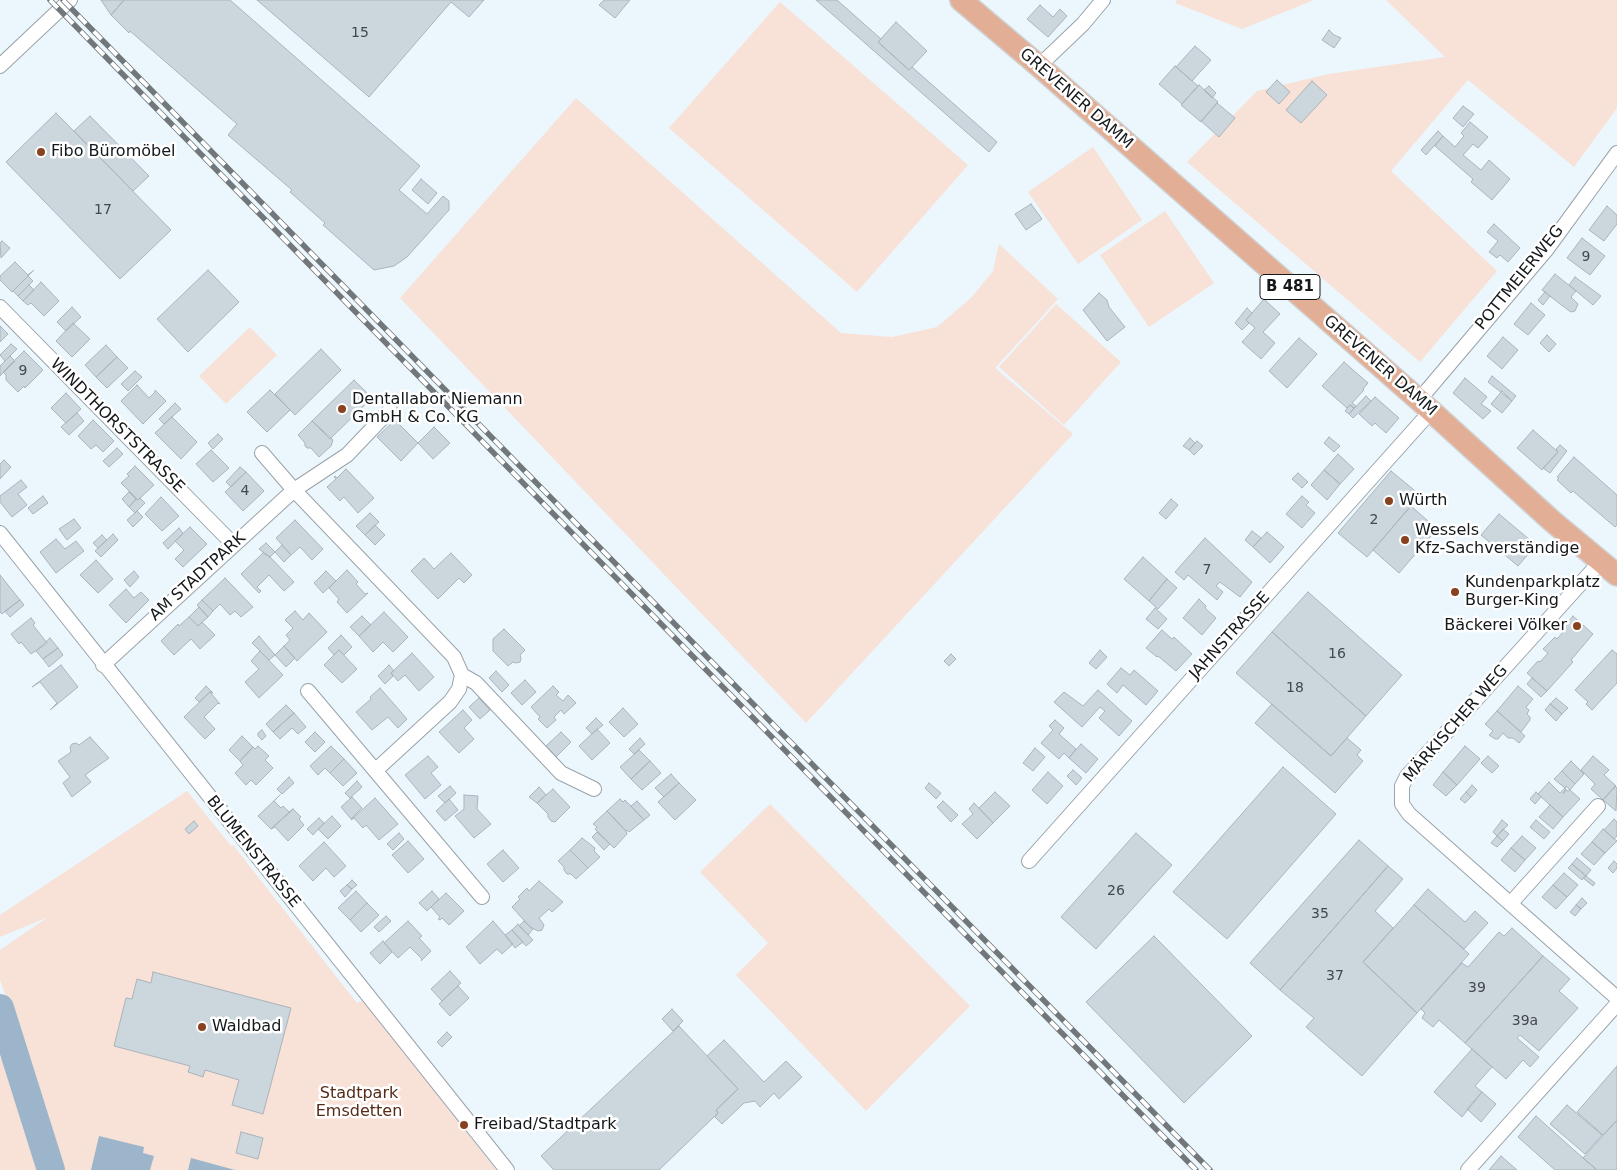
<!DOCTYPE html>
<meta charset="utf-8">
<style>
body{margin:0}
canvas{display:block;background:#ecf6fd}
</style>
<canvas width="1617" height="1170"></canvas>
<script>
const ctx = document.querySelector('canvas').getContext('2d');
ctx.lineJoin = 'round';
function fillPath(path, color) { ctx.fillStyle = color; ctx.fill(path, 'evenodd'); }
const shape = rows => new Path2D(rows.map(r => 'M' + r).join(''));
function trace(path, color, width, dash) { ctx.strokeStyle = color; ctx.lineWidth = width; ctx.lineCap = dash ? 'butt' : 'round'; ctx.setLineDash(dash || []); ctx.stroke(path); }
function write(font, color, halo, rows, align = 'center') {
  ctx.font = font + ' "DejaVu Sans",sans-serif'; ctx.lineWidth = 5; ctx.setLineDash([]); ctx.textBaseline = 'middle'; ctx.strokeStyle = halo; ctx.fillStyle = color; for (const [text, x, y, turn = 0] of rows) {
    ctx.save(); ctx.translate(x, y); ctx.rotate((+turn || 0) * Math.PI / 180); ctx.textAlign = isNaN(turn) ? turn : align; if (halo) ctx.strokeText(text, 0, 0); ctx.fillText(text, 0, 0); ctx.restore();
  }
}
const green = shape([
 [1177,0,1314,0,1242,29,1175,3],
 [1386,0,1617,0,1617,108,1574,167,1468,80,1391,171,1497,271,1420,362,1187,162,1257,91,1329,74,1445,57],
 [780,2,968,165,857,292,669,128],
 [576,98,841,333,892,337,937,327,971,298,993,271,999,244,1058,299,995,368,1073,434,806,723,400,298],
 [1093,147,1142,220,1078,264,1028,192],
 [1165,211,1214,283,1149,327,1100,255],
 [1056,304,1121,362,1064,425,999,367],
 [250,327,277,355,226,404,199,376],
 [187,791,231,846,233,845,357,1003,364,1000,496,1170,0,1170,0,1058,26,1049,0,980,0,950,48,917,0,937,0,915],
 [770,804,970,1006,866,1111,736,975,768,943,700,872]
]);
const water = shape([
 [99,1136,144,1147,143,1153,154,1156,150,1170,91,1170],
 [191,1158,235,1170,188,1170]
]);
const river = shape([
 [0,1008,51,1170]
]);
const building = shape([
 [101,0,124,0,111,15,101,0],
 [124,0,230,0,420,166,399,190,427,214,443,196,449,201,449,210,407,257,394,266,374,270,323,225,325,223,290,192,292,190,228,135,237,124,130,31,129,33,111,15,124,0],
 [257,0,484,0,469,17,451,2,369,97,257,0],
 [604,0,630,0,615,18,599,5,604,0],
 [816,0,837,0,881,39,878,42,909,70,912,67,997,142,989,152,816,0],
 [1040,5,1053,17,1060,9,1067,16,1048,37,1027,19,1040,5],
 [896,22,927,51,909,70,878,42,896,22],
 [1329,30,1334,35,1341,38,1334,48,1322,40,1329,30],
 [1195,46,1211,60,1192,81,1176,67,1195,46],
 [1175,66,1198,86,1182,104,1159,84,1175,66],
 [1277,80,1290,92,1279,104,1266,92,1277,80],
 [1312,81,1327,95,1301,123,1286,110,1312,81],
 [1199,85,1218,102,1201,122,1181,105,1199,85],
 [1209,86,1216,93,1212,98,1204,90,1209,86],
 [1217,103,1235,118,1219,137,1201,121,1217,103],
 [1463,106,1474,114,1463,127,1453,118,1463,106],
 [56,113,171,230,120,279,6,162,56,113],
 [90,116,149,176,133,191,74,131,90,116],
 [1470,122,1488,137,1478,148,1473,144,1463,155,1481,170,1489,160,1510,179,1492,200,1471,182,1473,179,1435,146,1443,136,1455,147,1464,136,1461,133,1470,122],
 [1438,131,1443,136,1426,155,1421,150,1438,131],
 [421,179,437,193,428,204,412,190,421,179],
 [1031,204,1042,219,1026,230,1015,214,1031,204],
 [1607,206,1617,215,1617,224,1604,241,1589,230,1607,206],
 [1494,224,1520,248,1508,262,1500,255,1497,258,1489,252,1498,241,1487,232,1494,224],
 [1582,238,1605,256,1590,275,1567,258,1582,238],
 [2,241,10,248,1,258,0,243,2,241],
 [15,262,28,275,34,270,12,292,0,280,0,276,15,262],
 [208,270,239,302,188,352,157,319,208,270],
 [1555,274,1576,291,1571,297,1578,304,1575,311,1571,312,1568,310,1542,290,1555,274],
 [28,276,33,281,18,296,13,291,28,276],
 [1575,277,1601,296,1593,305,1569,285,1575,277],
 [41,282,59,301,44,316,31,303,28,305,23,301,41,282],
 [29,285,34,290,23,301,18,296,29,285],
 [1545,292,1550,296,1543,305,1538,300,1545,292],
 [1099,293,1107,300,1109,307,1125,327,1107,341,1083,310,1099,293],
 [1264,299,1280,314,1263,332,1275,343,1261,359,1242,342,1255,328,1246,320,1264,299],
 [1531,303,1545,315,1528,335,1514,324,1531,303],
 [72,307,81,317,66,331,57,322,72,307],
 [1247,308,1252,313,1246,320,1249,323,1242,330,1235,323,1247,308],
 [73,323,90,339,72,357,56,341,73,323],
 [0,326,8,334,0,342,0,326],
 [1547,335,1556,344,1549,352,1540,343,1547,335],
 [1503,337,1518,350,1502,369,1487,356,1503,337],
 [1299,338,1317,354,1287,388,1269,371,1299,338],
 [11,344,17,349,5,361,0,355,11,344],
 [106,345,117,357,96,377,85,365,106,345],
 [321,349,341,370,295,415,275,394,321,349],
 [24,351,43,370,25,388,24,386,18,392,6,380,6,375,3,372,24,351],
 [10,356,15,361,0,376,0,366,10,356],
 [117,357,128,368,107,388,96,377,117,357],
 [1344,362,1368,383,1363,389,1364,390,1352,403,1356,406,1354,408,1350,405,1347,408,1322,386,1344,362],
 [135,371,142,377,128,391,121,384,135,371],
 [1492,376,1516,396,1512,401,1488,382,1492,376],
 [1465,378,1487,397,1481,404,1491,411,1483,419,1453,393,1465,378],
 [354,380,372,398,330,439,312,421,354,380],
 [137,385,149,398,155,392,155,390,166,401,143,424,121,401,137,385],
 [270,390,290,410,267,432,247,412,270,390],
 [1502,391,1512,401,1502,413,1491,404,1502,391],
 [66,393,81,409,66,423,51,408,66,393],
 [1366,396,1371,401,1353,418,1349,414,1366,396],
 [1375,397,1399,418,1386,433,1375,423,1372,426,1359,414,1375,397],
 [175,403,181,409,164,424,159,419,175,403],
 [1350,405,1354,408,1349,414,1345,411,1350,405],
 [77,413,84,421,69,435,61,427,77,413],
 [172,417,197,442,181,459,155,433,172,417],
 [93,420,114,441,103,452,96,445,91,449,78,436,93,420],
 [395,420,418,443,401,461,377,437,395,420],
 [312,421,333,440,331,446,319,457,311,448,307,448,305,446,305,443,298,435,312,421],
 [434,427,450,443,433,459,418,443,434,427],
 [1533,430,1558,452,1542,470,1517,448,1533,430],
 [218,434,223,439,213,449,208,443,218,434],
 [1329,437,1340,446,1334,452,1324,443,1329,437],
 [1190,438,1195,443,1189,450,1183,446,1190,438],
 [1197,441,1203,446,1194,455,1189,450,1197,441],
 [1560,445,1567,451,1550,473,1543,468,1558,452,1556,449,1560,445],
 [117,448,123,454,109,467,103,461,117,448],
 [211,450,229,468,213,482,196,464,211,450],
 [1338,454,1354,469,1340,484,1324,470,1338,454],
 [1574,457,1617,495,1617,525,1615,527,1573,491,1571,493,1557,480,1559,478,1557,477,1574,457],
 [4,460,11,467,0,479,0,464,4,460],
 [135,466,154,485,138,500,121,483,129,476,127,474,135,466],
 [240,467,246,472,231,487,226,482,240,467],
 [346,469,374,498,358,513,344,497,340,501,327,487,336,479,334,477,335,476,337,478,346,469],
 [1324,470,1340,484,1327,500,1311,485,1324,470],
 [1391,471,1420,495,1367,557,1338,533,1391,471],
 [246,472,264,491,243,511,225,492,246,472],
 [1298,473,1308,482,1302,488,1292,479,1298,473],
 [21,480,27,487,18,494,27,505,12,517,0,502,0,496,21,480],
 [129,492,136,499,129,507,122,499,129,492],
 [43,496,48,503,33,514,28,508,43,496],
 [1302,496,1309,502,1306,505,1315,513,1302,528,1286,514,1302,496],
 [161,497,179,516,162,531,145,514,161,497],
 [140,498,145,503,135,513,129,507,136,499,138,500,140,498],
 [1171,499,1178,505,1166,519,1159,513,1171,499],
 [1411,506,1437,529,1399,573,1373,550,1411,506],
 [137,511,143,517,133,527,127,520,137,511],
 [370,513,379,522,365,535,356,526,370,513],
 [1499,514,1536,545,1518,566,1481,535,1499,514],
 [74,519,81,528,67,540,59,529,74,519],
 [295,520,323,549,312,560,300,547,291,555,276,538,295,520],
 [375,525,385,535,375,545,365,535,375,525],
 [190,527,207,544,183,567,175,559,184,550,175,541,190,527],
 [179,528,183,533,168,549,163,543,179,528],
 [1252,531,1261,538,1253,547,1245,540,1252,531],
 [1267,532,1284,547,1270,563,1253,547,1267,532],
 [113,534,118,540,101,557,95,551,113,534],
 [102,535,107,540,98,548,93,543,102,535],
 [1205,538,1252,582,1240,597,1220,582,1216,586,1223,592,1217,600,1188,575,1184,580,1175,572,1205,538],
 [56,539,65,549,76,541,84,551,56,573,40,552,56,539],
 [266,543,275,552,270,557,259,549,266,543],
 [282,545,291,555,284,562,275,552,282,545],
 [263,553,270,557,294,582,284,591,269,575,257,587,261,591,259,593,241,574,263,553],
 [451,553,472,575,464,583,459,578,438,599,411,571,424,558,434,569,451,553],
 [1143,557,1167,579,1149,601,1124,579,1143,557],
 [96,560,113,579,98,593,80,575,96,560],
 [347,570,358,582,356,584,365,594,368,593,347,613,337,602,339,599,329,588,347,570],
 [134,571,139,577,130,587,124,580,134,571],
 [326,571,336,581,323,593,314,583,326,571],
 [0,575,20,600,2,614,0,612,0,575],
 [225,578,253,607,241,617,235,611,230,615,220,604,213,611,202,600,225,578],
 [1167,579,1177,588,1158,609,1149,601,1167,579],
 [126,589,134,598,141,592,149,600,126,623,109,605,126,589],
 [1308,592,1402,675,1366,716,1272,632,1308,592],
 [1199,599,1206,606,1205,608,1216,618,1202,635,1183,618,1199,599],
 [20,600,24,605,10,617,5,611,20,600],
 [202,600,213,611,208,617,197,605,202,600],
 [199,607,208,617,198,626,189,617,199,607],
 [1155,608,1167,619,1158,629,1146,619,1155,608],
 [295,611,303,620,309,613,327,632,297,661,284,646,290,640,286,635,293,628,285,620,295,611],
 [384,612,408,637,393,652,383,642,373,652,359,636,384,612],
 [362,616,371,625,359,636,350,627,362,616],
 [1573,616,1593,634,1571,660,1573,662,1547,691,1527,673,1538,661,1540,662,1548,653,1543,649,1555,637,1557,639,1564,631,1562,629,1573,616],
 [189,617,198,626,202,622,215,635,200,649,191,639,174,655,161,641,178,624,179,626,189,617],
 [31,618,35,623,33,625,47,643,31,654,21,642,19,644,11,634,31,618],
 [504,629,525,650,520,655,521,659,520,662,516,663,513,662,508,666,493,651,493,639,504,629],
 [1162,630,1172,639,1174,637,1192,654,1176,671,1158,656,1157,657,1146,648,1162,630],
 [1272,632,1366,716,1331,756,1236,673,1272,632],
 [341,635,352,647,344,655,339,650,334,655,328,648,341,635],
 [259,636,275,655,269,660,252,643,259,636],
 [50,638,58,648,43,659,36,651,50,638],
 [284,646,295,658,286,667,275,655,284,646],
 [58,648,63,655,49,667,43,659,58,648],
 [339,650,357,669,342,683,324,665,339,650],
 [1100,650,1107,657,1096,669,1089,663,1100,650],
 [1612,650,1617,654,1617,683,1592,710,1586,704,1588,702,1575,690,1612,650],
 [260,651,283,675,259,698,245,682,259,669,251,661,260,651],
 [412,653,434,677,419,691,405,675,398,681,391,673,412,653],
 [951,654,956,659,949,666,944,661,951,654],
 [61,665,78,687,50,710,57,703,40,682,32,687,61,665],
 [389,665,394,671,391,673,393,676,385,684,378,676,389,665],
 [1121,668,1130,675,1134,670,1158,691,1146,705,1123,685,1117,693,1107,684,1121,668],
 [496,671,509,685,502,692,489,678,496,671],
 [1532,678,1547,691,1541,697,1527,684,1532,678],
 [525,680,536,692,522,705,511,693,525,680],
 [206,686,213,693,210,692,199,702,195,698,206,686],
 [553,686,559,692,556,695,563,701,568,695,576,703,564,714,561,710,554,717,556,720,547,728,538,719,540,717,531,707,553,686],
 [1518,686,1533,699,1526,707,1529,710,1527,714,1530,717,1530,720,1521,732,1497,711,1518,686],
 [380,688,407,719,398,728,388,717,372,730,356,712,371,699,370,697,380,688],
 [1098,690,1132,721,1119,736,1099,718,1105,711,1100,707,1082,727,1054,702,1064,692,1083,706,1098,690],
 [210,692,220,704,218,703,204,717,215,729,205,739,184,717,210,692],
 [479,698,490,710,480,719,469,707,479,698],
 [1556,698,1568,708,1562,714,1550,704,1556,698],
 [1272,704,1331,756,1347,738,1361,750,1357,755,1363,761,1335,793,1255,723,1272,704],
 [1550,704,1562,714,1556,721,1545,710,1550,704],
 [286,705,294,713,273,732,266,724,286,705],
 [623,708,638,724,624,737,609,722,623,708],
 [463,710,472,720,464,728,474,739,459,753,439,732,463,710],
 [1497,711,1525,736,1519,743,1513,738,1508,738,1503,733,1498,739,1495,739,1489,735,1493,731,1485,724,1497,711],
 [294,713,306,727,298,734,292,728,280,739,273,732,294,713],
 [596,718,603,725,592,734,586,728,596,718],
 [1055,720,1064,728,1059,734,1076,749,1069,758,1064,753,1059,759,1041,743,1053,730,1049,726,1055,720],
 [597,729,610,743,592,760,579,746,597,729],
 [262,730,266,736,262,740,258,736,258,733,262,730],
 [315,732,325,742,315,752,305,742,315,732],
 [561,732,571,742,556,757,546,746,561,732],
 [242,736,253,747,240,761,229,750,242,736],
 [90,737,109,758,85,775,91,782,72,797,63,783,70,777,58,761,71,752,70,747,72,744,76,743,79,745,90,737],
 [640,738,645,744,634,754,629,749,640,738],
 [1081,744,1098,759,1086,773,1069,758,1081,744],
 [258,746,269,756,265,760,273,768,256,785,251,780,246,785,235,773,243,765,240,761,253,747,255,749,258,746],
 [331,746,344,759,330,773,325,768,318,775,310,766,331,746],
 [1465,746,1480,759,1457,785,1443,772,1465,746],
 [1035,748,1045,757,1033,771,1023,763,1035,748],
 [639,750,650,761,631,779,620,767,639,750],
 [428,756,438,767,431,773,441,785,425,799,405,775,428,756],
 [1488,756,1499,766,1492,773,1481,763,1488,756],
 [1593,756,1609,770,1604,775,1616,786,1603,800,1591,789,1595,784,1581,770,1593,756],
 [344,759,357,773,343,786,330,773,344,759],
 [650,761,661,773,642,790,631,779,650,761],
 [1571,761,1584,774,1575,784,1562,771,1571,761],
 [1283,767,1336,814,1227,939,1173,892,1283,767],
 [1073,770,1082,778,1076,785,1067,776,1073,770],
 [1562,771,1575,784,1570,790,1566,786,1565,788,1554,779,1562,771],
 [1048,772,1063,786,1047,804,1032,790,1048,772],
 [1443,772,1457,785,1446,796,1433,785,1443,772],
 [671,774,679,783,664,797,655,788,671,774],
 [289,777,294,783,282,794,277,789,289,777],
 [357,781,362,787,350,798,345,793,357,781],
 [1549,782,1560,793,1565,788,1566,789,1563,794,1566,790,1568,791,1570,790,1580,799,1563,817,1538,794,1549,782],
 [679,783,696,800,675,820,658,802,679,783],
 [929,783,941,793,936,799,925,788,929,783],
 [1472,785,1477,790,1471,797,1466,792,1472,785],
 [450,786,456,793,445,803,438,796,450,786],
 [1615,786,1617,788,1616,811,1603,800,1615,786],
 [539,787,546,795,537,803,529,797,539,787],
 [553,789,570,807,555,822,551,821,548,817,548,814,537,803,553,789],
 [995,792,1010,806,993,823,979,808,995,792],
 [1466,792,1471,797,1465,803,1460,799,1466,792],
 [1536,792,1541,797,1535,804,1530,799,1536,792],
 [280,795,274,801,281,808,283,806,289,812,293,809,271,829,258,816,280,795],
 [464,795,478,796,477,809,491,824,474,838,455,816,464,809,464,795],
 [352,797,362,808,351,819,341,807,352,797],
 [375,798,398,824,379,840,366,825,363,828,354,818,351,820,375,798],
 [449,799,458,810,445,821,436,811,449,799],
 [620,799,623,802,625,800,644,820,629,832,627,830,626,831,607,811,620,799],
 [637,801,650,815,644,820,631,806,637,801],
 [943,801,958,815,951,822,937,807,943,801],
 [974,803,993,823,977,839,962,824,973,814,969,809,974,803],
 [1550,805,1563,817,1553,829,1539,817,1550,805],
 [293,809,301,817,299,819,304,825,288,841,275,827,271,829,293,809],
 [607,811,626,831,627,834,614,848,595,829,597,827,593,824,607,811],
 [332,816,341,826,328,839,318,829,332,816],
 [319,818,324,823,313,835,307,829,319,818],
 [1614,819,1617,822,1617,836,1614,839,1604,830,1614,819],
 [1502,820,1508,825,1497,836,1493,832,1502,820],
 [1536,820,1550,832,1544,839,1530,827,1536,820],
 [194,821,198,826,189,834,185,829,194,821],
 [1503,829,1509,834,1503,841,1497,836,1503,829],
 [1603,829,1617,841,1605,853,1592,842,1603,829],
 [597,832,610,844,604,850,592,837,597,832],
 [399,833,404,839,393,850,387,844,399,833],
 [1136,833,1172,865,1096,949,1061,917,1136,833],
 [1497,836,1503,841,1497,847,1491,843,1497,836],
 [1522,836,1536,848,1525,860,1511,848,1522,836],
 [582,838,595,848,594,851,600,857,588,868,570,850,582,838],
 [1359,840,1388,866,1280,990,1250,963,1359,840],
 [408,841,424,859,408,873,392,855,408,841],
 [324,842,346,866,334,877,326,868,313,881,299,866,324,842],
 [1592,842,1605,853,1594,865,1581,854,1592,842],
 [1511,848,1525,860,1515,872,1501,860,1511,848],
 [503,850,519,868,503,882,487,864,503,850],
 [570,850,588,868,576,879,571,874,567,874,564,870,564,867,558,861,570,850],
 [1577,858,1591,870,1586,876,1572,864,1577,858],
 [1614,861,1617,864,1617,868,1613,873,1608,868,1614,861],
 [1572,864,1586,876,1582,880,1568,868,1572,864],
 [1388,866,1403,879,1375,911,1393,928,1363,962,1417,1013,1362,1076,1306,1027,1314,1018,1280,990,1388,866],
 [1564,873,1578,885,1567,897,1553,885,1564,873],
 [1586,876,1595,883,1593,886,1583,878,1586,876],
 [352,880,357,885,352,889,347,885,352,880],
 [539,881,563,902,552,912,549,909,539,918,544,925,542,930,538,931,530,927,512,907,520,899,518,897,527,888,529,891,539,881],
 [347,885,352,889,345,897,340,891,347,885],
 [1553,885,1567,897,1556,909,1542,897,1553,885],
 [1428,889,1465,922,1475,911,1488,923,1464,949,1414,905,1428,889],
 [356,891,367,903,350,920,338,908,356,891],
 [432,891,439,899,427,911,419,903,432,891],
 [446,893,464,911,449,925,442,918,440,920,438,919,440,917,431,907,446,893],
 [1582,898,1587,903,1581,909,1576,905,1582,898],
 [367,903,379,915,361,932,350,920,367,903],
 [1414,905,1469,954,1417,1013,1363,962,1414,905],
 [1576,905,1581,909,1575,916,1570,912,1576,905],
 [386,916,391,921,379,932,374,927,386,916],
 [408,921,422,936,419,938,431,951,421,961,422,959,410,947,398,958,384,943,408,921],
 [493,921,513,944,502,954,497,949,480,964,466,947,493,921],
 [524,921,533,929,528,935,519,926,524,921],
 [518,924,533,940,526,946,512,930,518,924],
 [1512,928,1543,956,1465,1043,1439,1020,1433,1027,1422,1018,1425,1013,1421,1009,1462,963,1468,967,1499,932,1504,936,1512,928],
 [512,930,523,942,515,948,505,935,512,930],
 [1154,936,1252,1036,1184,1103,1086,1002,1154,936],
 [383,941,392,952,380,964,370,953,383,941],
 [1543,956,1570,979,1559,991,1578,1008,1539,1051,1520,1035,1517,1038,1539,1057,1530,1067,1523,1060,1506,1079,1465,1043,1543,956],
 [450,971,461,983,442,1001,431,989,450,971],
 [153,972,291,1008,263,1114,232,1105,239,1080,205,1070,203,1077,188,1072,190,1066,114,1046,126,998,132,999,137,979,151,983,153,972],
 [458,986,469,998,450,1016,439,1004,458,986],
 [672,1009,683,1021,673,1031,662,1019,672,1009],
 [679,1026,738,1089,716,1110,718,1113,659,1170,554,1170,541,1156,679,1026],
 [447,1032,452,1037,442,1047,437,1042,447,1032],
 [724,1040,764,1082,786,1061,802,1077,779,1099,774,1093,760,1107,755,1101,744,1103,722,1124,715,1117,718,1113,716,1110,738,1089,707,1056,724,1040],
 [1472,1049,1492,1067,1475,1086,1482,1092,1462,1117,1434,1092,1472,1049],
 [1617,1066,1617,1120,1603,1135,1577,1112,1617,1066],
 [1482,1092,1496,1104,1481,1122,1467,1109,1482,1092],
 [1567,1105,1602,1135,1585,1154,1550,1124,1567,1105],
 [1536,1116,1583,1158,1597,1170,1555,1170,1518,1137,1536,1116],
 [1617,1120,1617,1170,1597,1170,1583,1158,1617,1120],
 [241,1132,263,1138,258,1159,236,1153,241,1132],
 [1501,1156,1517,1170,1489,1170,1501,1156]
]);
const minor = shape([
 [0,66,70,0],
 [1039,66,1083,24,1103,0],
 [0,307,234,545],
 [1419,400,1547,249,1617,153],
 [262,453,294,490,454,657,462,675,459,689,450,702,376,770],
 [0,533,507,1170],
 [1601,561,1407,776,1402,786,1402,804,1409,814,1617,998],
 [103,665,294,490,347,455,390,410],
 [462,675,476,683,561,773,594,789],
 [308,691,482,897],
 [1029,861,1431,411],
 [1511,903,1598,806],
 [1468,1170,1617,1004]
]);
const primary = shape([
 [961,0,1039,66,1419,400,1552,521,1617,575]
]);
const rail = shape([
 [50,0,1196,1170],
 [63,0,1210,1170]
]);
const markers = [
 [41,152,5,"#88421f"],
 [342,409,5,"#88421f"],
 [1389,501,5,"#88421f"],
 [1405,540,5,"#88421f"],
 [1455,592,5,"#88421f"],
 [1577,626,5,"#88421f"],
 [202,1027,5,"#88421f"],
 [464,1125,5,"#88421f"]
];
const numberNames = [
 ["15",360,33],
 ["17",103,210],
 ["9",1586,257],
 ["9",23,371],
 ["4",245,491],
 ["2",1374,520],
 ["7",1207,570],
 ["16",1337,654],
 ["18",1295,688],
 ["26",1116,891],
 ["35",1320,914],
 ["37",1335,976],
 ["39",1477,988],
 ["39a",1525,1021]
];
const shields = [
 [1290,287,60]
];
const shieldNames = [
 ["B 481",1290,287]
];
const streetNames = [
 ["GREVENER DAMM",1076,99,41],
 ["POTTMEIERWEG",1520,278,-51],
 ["GREVENER DAMM",1380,366,41],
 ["WINDTHORSTSTRASSE",117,426,45],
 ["AM STADTPARK",198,577,-42],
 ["JAHNSTRASSE",1230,636,-48],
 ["MÄRKISCHER WEG",1456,724,-49],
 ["BLUMENSTRASSE",253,852,51]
];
const poiNames = [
 ["Fibo Büromöbel",51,152],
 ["Dentallabor Niemann",352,400],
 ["GmbH & Co. KG",352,418],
 ["Würth",1399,501],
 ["Wessels",1415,531],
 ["Kfz-Sachverständige",1415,549],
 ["Kundenparkplatz",1465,583],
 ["Burger-King",1465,601],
 ["Bäckerei Völker",1567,626,"right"],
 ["Waldbad",212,1027],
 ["Freibad/Stadtpark",474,1125]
];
const parkNames = [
 ["Stadtpark",359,1094],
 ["Emsdetten",359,1112]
];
fillPath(green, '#f8e1d7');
fillPath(water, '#9cb5ca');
trace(river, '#9cb5ca', 28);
fillPath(building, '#ccd6dd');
trace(building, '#aab4bb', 1);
trace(minor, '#9aa3aa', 16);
trace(primary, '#d0d1d1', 24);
trace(minor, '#fff', 14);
trace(primary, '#e2ae96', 21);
trace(rail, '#71777b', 5.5);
trace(rail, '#fff', 4, [11]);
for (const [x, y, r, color] of markers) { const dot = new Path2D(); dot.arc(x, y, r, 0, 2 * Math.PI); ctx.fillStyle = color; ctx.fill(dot); trace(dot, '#fff', 2); }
write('14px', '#42484b', null, numberNames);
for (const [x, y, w] of shields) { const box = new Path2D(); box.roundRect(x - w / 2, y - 12.5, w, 25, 4); ctx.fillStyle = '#fff'; ctx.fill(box); trace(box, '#14181a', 1); }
write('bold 15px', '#14181a', null, shieldNames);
write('16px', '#14181a', '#fff', streetNames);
write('16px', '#14181a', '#fff', poiNames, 'left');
write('16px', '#562b17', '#fff', parkNames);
</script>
